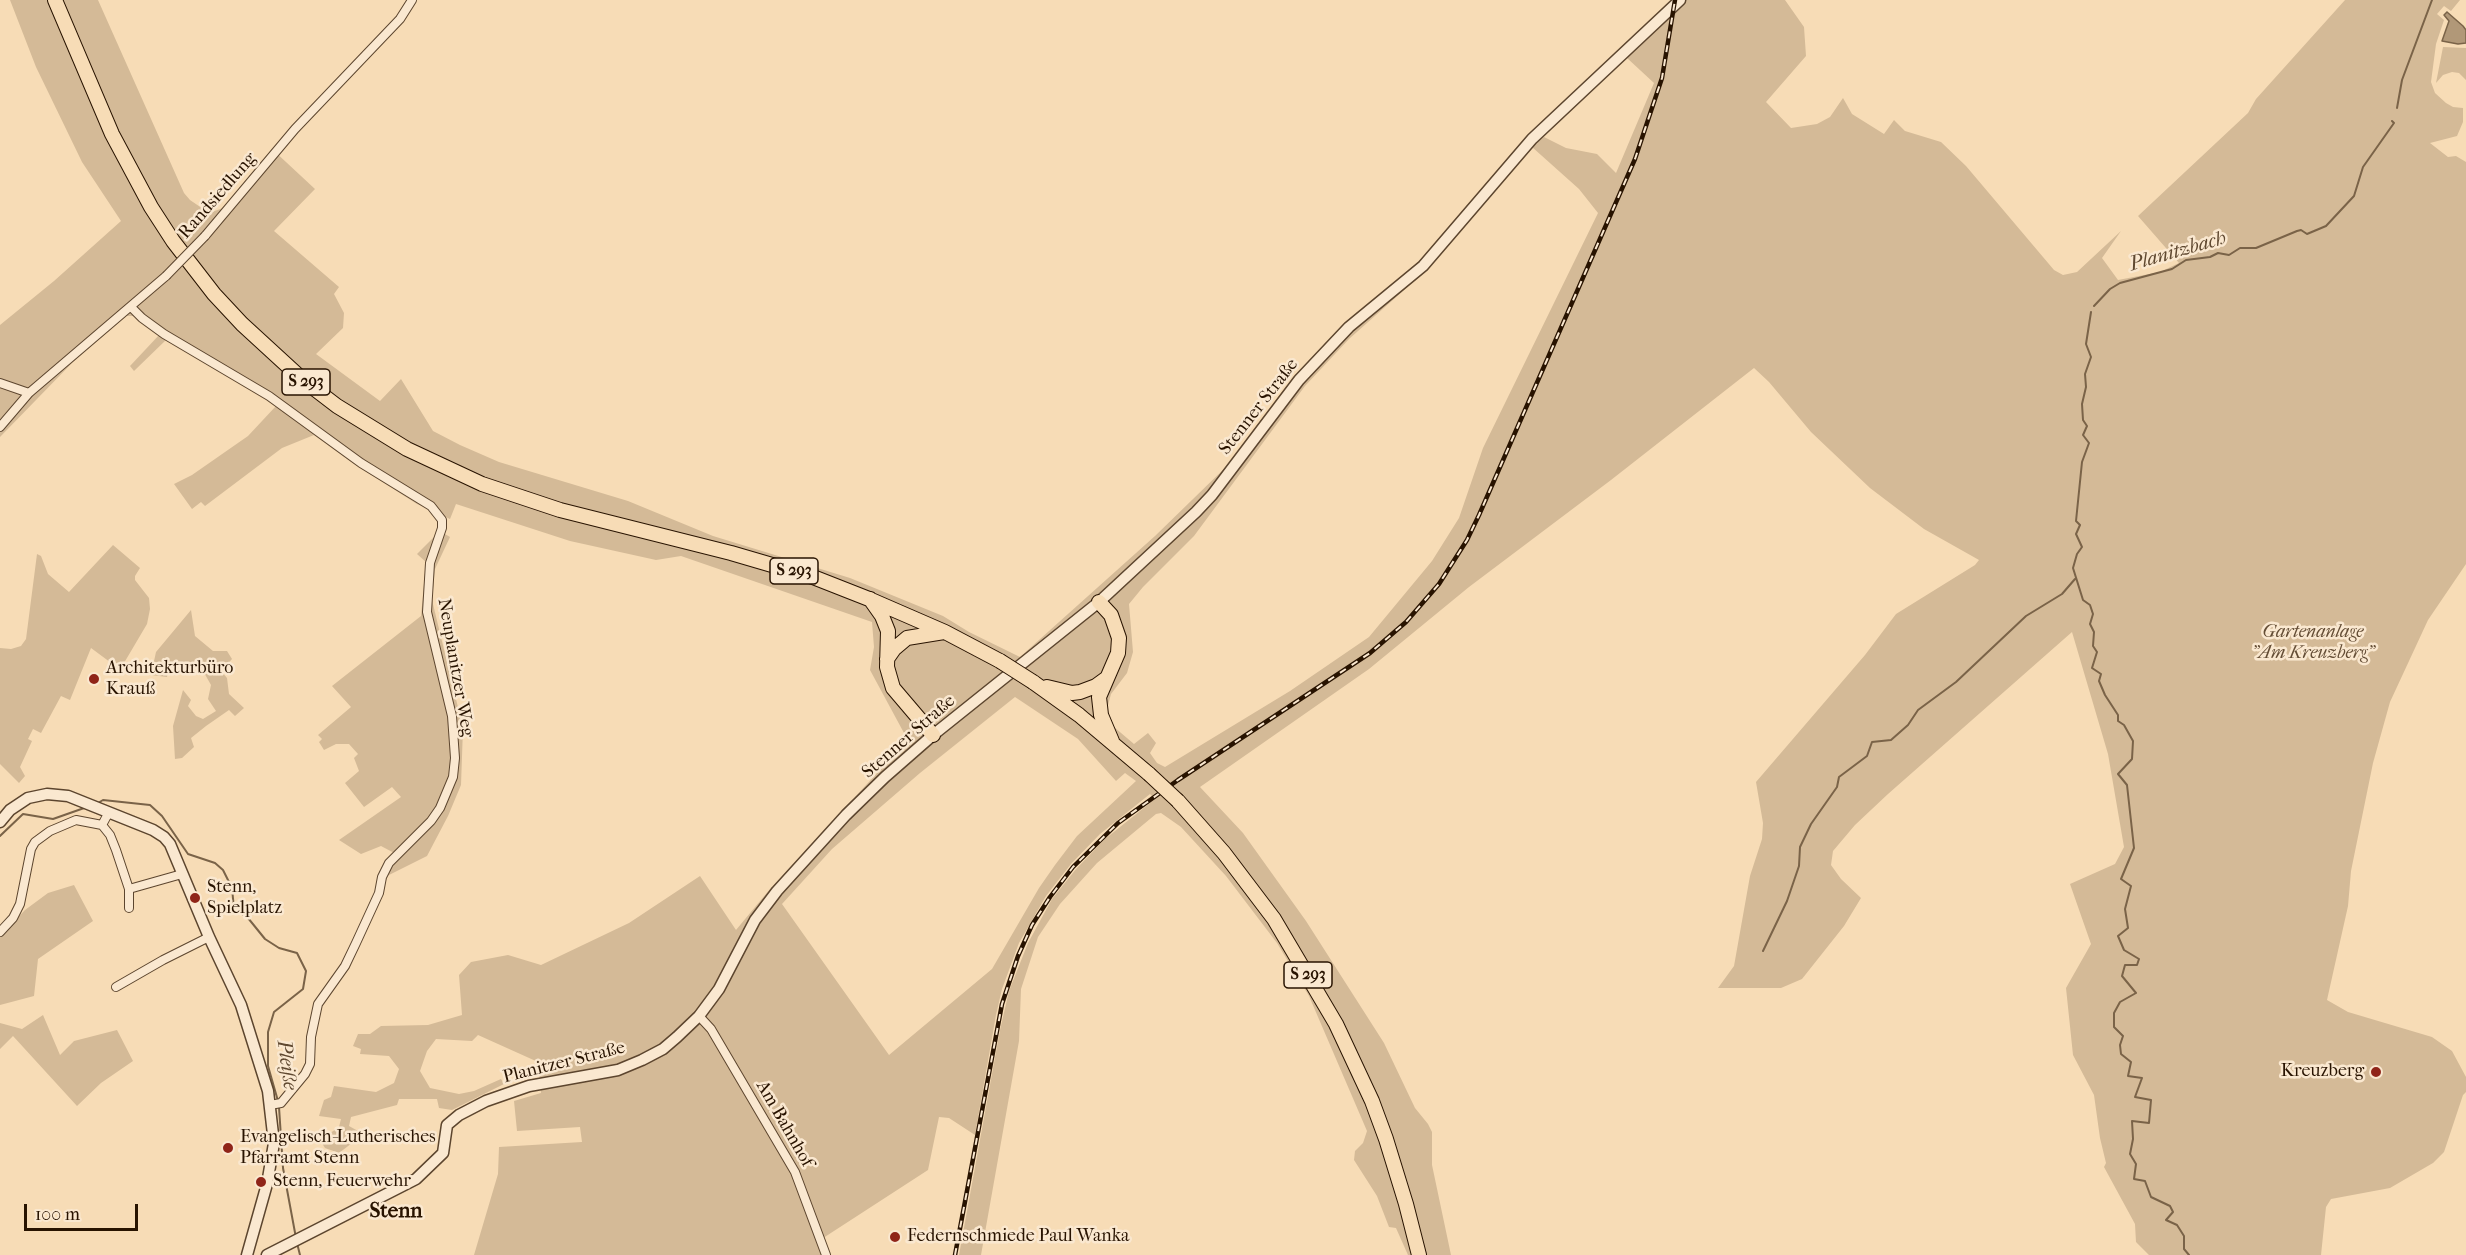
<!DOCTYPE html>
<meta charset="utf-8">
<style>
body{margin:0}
#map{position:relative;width:2466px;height:1255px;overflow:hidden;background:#f7dcb6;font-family:"IM FELL French Canon",serif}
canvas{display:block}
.scale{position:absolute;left:24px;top:1204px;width:114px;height:27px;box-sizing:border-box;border:3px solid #281300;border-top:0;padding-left:8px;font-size:18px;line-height:21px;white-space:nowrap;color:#281300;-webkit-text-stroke:4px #fae8d0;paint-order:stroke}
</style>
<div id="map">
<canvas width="2466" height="1255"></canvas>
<div class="scale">100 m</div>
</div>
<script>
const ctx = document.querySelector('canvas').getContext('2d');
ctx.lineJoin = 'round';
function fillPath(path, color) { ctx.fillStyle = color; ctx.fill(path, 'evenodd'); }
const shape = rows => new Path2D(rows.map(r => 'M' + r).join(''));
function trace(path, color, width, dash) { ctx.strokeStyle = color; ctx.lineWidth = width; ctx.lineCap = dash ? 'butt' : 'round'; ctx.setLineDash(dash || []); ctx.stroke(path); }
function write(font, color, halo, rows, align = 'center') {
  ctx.font = font + ' "IM FELL French Canon",serif'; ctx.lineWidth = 5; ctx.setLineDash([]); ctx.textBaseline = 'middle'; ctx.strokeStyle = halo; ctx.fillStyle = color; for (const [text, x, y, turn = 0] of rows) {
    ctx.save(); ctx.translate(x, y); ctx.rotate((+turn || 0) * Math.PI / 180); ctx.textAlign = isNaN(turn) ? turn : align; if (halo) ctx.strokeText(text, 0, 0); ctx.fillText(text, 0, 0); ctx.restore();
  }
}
const green = shape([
 [10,0,98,0,184,193,190,200,209,213,223,208,272,149,315,189,274,231,339,287,334,294,344,313,343,328,316,354,380,401,401,379,433,431,460,445,499,462,628,501,713,536,850,578,943,616,969,632,1020,657,1155,536,1230,463,1282,392,1347,324,1420,260,1522,141,1532,147,1544,137,1566,148,1597,154,1616,173,1654,83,1627,58,1671,16,1671,0,1785,0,1804,27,1806,56,1766,102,1791,128,1817,124,1830,117,1843,98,1852,114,1884,134,1894,120,1905,131,1941,142,1966,166,2054,270,2063,275,2077,272,2121,231,2102,258,2118,280,2160,272,2179,263,2138,216,2248,113,2256,99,2345,0,2460,0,2451,11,2444,6,2437,14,2444,20,2436,44,2431,82,2435,93,2446,103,2453,107,2463,108,2463,122,2457,136,2430,143,2448,157,2456,156,2466,162,2466,564,2428,620,2390,702,2373,763,2351,871,2348,906,2327,1000,2348,1012,2432,1037,2452,1051,2466,1077,2466,1092,2463,1095,2444,1152,2433,1163,2390,1188,2331,1199,2326,1207,2321,1255,2149,1255,2136,1242,2135,1224,2104,1167,2106,1163,2100,1138,2094,1095,2073,1055,2066,988,2091,944,2070,884,2115,864,2124,847,2108,754,2072,632,1888,794,1855,825,1833,851,1831,865,1841,879,1861,898,1844,926,1802,979,1781,988,1718,988,1734,966,1750,876,1762,839,1763,823,1756,782,1865,655,1896,614,1975,565,1979,560,1924,529,1870,488,1811,432,1769,382,1754,368,1611,480,1469,587,1369,669,1200,787,1243,833,1306,921,1384,1043,1415,1108,1428,1124,1432,1132,1432,1165,1451,1255,1408,1255,1396,1228,1389,1227,1377,1196,1354,1160,1355,1151,1363,1143,1367,1131,1309,996,1277,943,1226,876,1181,827,1161,813,1156,814,1097,863,1060,904,1038,937,1021,989,1019,1041,981,1255,959,1255,1000,1030,1009,991,1028,943,1052,899,1076,869,1105,839,1155,799,1150,794,1100,834,1071,864,1046,896,1019,943,1002,989,996,1015,975,1135,949,1118,939,1117,928,1170,817,1242,821,1255,474,1255,498,1174,499,1147,582,1142,580,1127,517,1131,514,1101,541,1093,538,1062,478,1035,472,1041,436,1039,427,1051,420,1071,430,1088,459,1094,474,1091,501,1079,504,1084,452,1110,439,1108,437,1099,399,1099,397,1105,351,1117,349,1126,358,1131,356,1140,339,1153,325,1148,320,1140,339,1127,341,1119,319,1116,324,1100,331,1097,334,1086,376,1092,394,1083,399,1069,389,1056,360,1054,361,1049,353,1046,358,1034,370,1034,381,1026,428,1025,462,1015,459,975,471,962,508,955,541,965,629,923,700,876,736,930,770,889,903,745,904,733,870,670,874,647,872,622,681,556,656,560,570,541,456,504,450,519,417,504,351,462,314,435,282,448,205,506,201,502,192,509,174,484,192,475,248,436,276,406,167,339,134,371,130,366,160,334,135,316,126,316,72,363,0,437,0,325,54,281,121,221,82,162,36,67],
 [1532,147,1579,189,1598,213,1483,448,1459,518,1432,561,1369,637,1290,691,1165,767,1157,763,1150,753,1156,743,1148,733,1134,744,1114,727,1107,709,1111,694,1127,673,1133,652,1129,604,1143,587,1194,536,1305,386,1349,339,1421,275],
 [1015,697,1078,739,1116,781,1125,773,1136,781,1077,836,1055,865,1039,888,992,969,889,1055,782,904,832,849,920,773],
 [2443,47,2466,48,2466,80,2459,73,2452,72,2443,75,2436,83],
 [440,531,450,537,435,569,432,600,463,728,461,785,448,816,427,856,387,876,398,855,381,846,361,854,339,840,401,797,392,787,364,807,345,783,359,771,354,758,358,754,349,744,336,744,324,750,319,742,322,739,318,735,351,707,332,686,421,616,426,562,417,554],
 [113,545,140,568,135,576,135,580,149,598,150,609,147,624,124,663,118,668,91,648,70,700,61,696,41,733,33,729,28,739,32,741,20,767,25,776,19,783,0,764,0,648,11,649,21,646,26,639,37,554,41,556,48,574,69,592],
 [191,610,195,636,213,651,227,651,232,659,221,671,227,678,229,694,244,708,235,716,229,710,206,726,191,738,194,747,182,758,175,759,173,726,183,690,191,700,188,706,196,716,203,719,216,711,208,699,211,685,202,669,183,667,177,661,170,664,167,677,151,675,156,652],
 [74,885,93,921,38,959,34,996,0,1005,0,936,25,910,48,893],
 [43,1015,60,1055,74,1041,117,1030,133,1061,101,1083,77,1106,13,1036,0,1049,0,1023,22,1029]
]);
const water = shape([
 [2447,12,2463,26,2466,30,2466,43,2458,44,2442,41,2449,21,2444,15,2447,12]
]);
const stream = shape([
 [2397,108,2402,80,2432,0],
 [2094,306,2110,289,2120,283,2172,269,2186,260,2210,257,2218,253,2229,255,2240,248,2256,248,2297,231,2301,230,2307,234,2326,226,2354,196,2363,167,2394,123,2392,121],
 [2091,312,2086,344,2091,357,2085,374,2086,387,2082,404,2083,420,2087,426,2083,435,2089,443,2082,462,2076,521,2080,525,2076,534,2082,547,2077,554,2073,568,2083,600,2090,605,2093,614,2090,624,2094,632,2093,646,2097,652,2092,668,2101,674,2099,681,2105,695,2118,715,2118,721,2124,725,2133,741,2132,759,2118,774,2127,785,2134,848,2121,879,2131,886,2125,909,2128,928,2118,936,2124,950,2139,959,2137,965,2125,965,2122,976,2136,993,2120,1002,2114,1013,2114,1027,2123,1036,2120,1045,2121,1054,2131,1062,2128,1076,2142,1078,2135,1097,2151,1100,2149,1123,2132,1121,2133,1139,2130,1154,2136,1164,2134,1179,2145,1181,2151,1197,2170,1206,2173,1212,2166,1220,2177,1225,2184,1236,2184,1249,2189,1255],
 [98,803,103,800,150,805,162,816,188,854,215,863,223,870,232,888,234,909,248,918,265,939,279,948,297,953,306,971,303,989,274,1012,268,1032,268,1066,278,1101],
 [0,836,23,814,53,819,87,807],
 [1763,951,1787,901,1799,866,1800,847,1811,824,1837,787,1839,777,1867,756,1872,742,1891,740,1908,725,1918,710,1956,682,2026,616,2062,594,2075,579],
 [279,1107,283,1168,296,1238],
 [297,1243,300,1255]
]);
const minor = shape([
 [205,236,295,129,400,19,412,0],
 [131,307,142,318,164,334,269,396,361,463,431,506,442,520,442,528,430,563,427,612,452,716,455,758,453,777,440,808,431,821,389,863,382,877,379,893,356,943,345,966,318,1004,311,1037,310,1064,305,1074,281,1103,270,1105],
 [0,383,29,393],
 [0,427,29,393,166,276],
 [109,812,102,825,110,835,116,850,129,889,182,874],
 [129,889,129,908],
 [0,932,13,918,20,904,31,849,35,842,50,831,76,820,102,825],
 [116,987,163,960,209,937],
 [699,1016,711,1029,795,1172,826,1255]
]);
const tertiary = shape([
 [0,822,10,810,28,798,47,794,68,796,153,830,164,837,170,844,209,937,241,1005,268,1091,274,1143,272,1155,267,1184,247,1255],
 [267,1255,416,1179,443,1153,447,1125,459,1115,486,1101,529,1086,618,1070,642,1060,663,1049,677,1037,699,1016,719,989,755,920,777,891,846,815,885,777,933,735,1099,602,1196,512,1212,495,1299,380,1349,327,1423,266,1532,139,1680,0]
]);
const trunk = shape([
 [55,0,112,134,151,207,173,241,214,294,242,324,303,380,337,406,407,449,482,484,560,510,731,553,813,577,869,599,945,632,1000,661],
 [870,599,882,616,888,631,887,667,893,688,933,735],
 [1099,602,1111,615,1119,638,1118,653,1099,697,1101,715,1112,741],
 [887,659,894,649,907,638,944,632],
 [1033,682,1079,715,1149,774],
 [1047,687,1072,693,1080,692,1096,686,1107,678],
 [1178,801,1224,853,1274,919,1336,1024,1372,1101,1386,1139,1406,1204,1419,1255]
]);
const rail = shape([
 [955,1255,1002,1004,1018,956,1032,925,1050,897,1073,867,1118,823,1178,780,1370,653,1406,622,1439,584,1467,540,1479,515,1635,159,1662,78,1675,0]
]);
const minorBridge = shape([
 [166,276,205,236]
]);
const trunkBridge = shape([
 [1000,661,1033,682],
 [1149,774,1178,801]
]);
const markers = [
 [94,679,6,"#8f2418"],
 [195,898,6,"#8f2418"],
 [2376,1072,6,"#8f2418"],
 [228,1148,6,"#8f2418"],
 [261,1182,6,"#8f2418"],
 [895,1237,6,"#8f2418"]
];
const shields = [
 [306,382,48],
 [794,571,48],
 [1308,975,48]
];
const shieldNames = [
 ["S 293",306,382],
 ["S 293",794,571],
 ["S 293",1308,975]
];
const streetNames = [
 ["Randsiedlung",218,196,-49],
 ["Stenner Straße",1259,407,-52],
 ["Neuplanitzer Weg",455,668,80],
 ["Stenner Straße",909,737,-41],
 ["Planitzer Straße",564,1063,-14],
 ["Am Bahnhof",784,1124,60]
];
const parkNames = [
 ["Gartenanlage",2313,633],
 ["\"Am Kreuzberg\"",2313,654]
];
const poiNames = [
 ["Architekturbüro",106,669],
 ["Krauß",106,690],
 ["Stenn,",207,888],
 ["Spielplatz",207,909],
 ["Kreuzberg",2364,1072,"right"],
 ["Evangelisch-Lutherisches",240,1138],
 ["Pfarramt Stenn",240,1159],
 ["Stenn, Feuerwehr",273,1182],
 ["Federnschmiede Paul Wanka",907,1237]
];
const waterNames = [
 ["Planitzbach",2178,252,-16],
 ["Pleiße",286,1065,82]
];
const quarterNames = [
 ["Stenn",396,1212]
];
fillPath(green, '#d4ba97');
fillPath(water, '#b19878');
trace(water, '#7a6348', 1.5);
trace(stream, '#7a6348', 2);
trace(minor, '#5c452e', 10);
trace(tertiary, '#5c452e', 13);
trace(trunk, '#281300', 16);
trace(minor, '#fae8d0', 8);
trace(tertiary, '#fae8d0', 10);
trace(trunk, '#f7dcb6', 14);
trace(rail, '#281300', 4.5);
trace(rail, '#fae8d0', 2, [7]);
trace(minorBridge, '#5c452e', 10, []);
trace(trunkBridge, '#281300', 16, []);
trace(minorBridge, '#fae8d0', 8);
trace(trunkBridge, '#f7dcb6', 14);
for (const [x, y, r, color] of markers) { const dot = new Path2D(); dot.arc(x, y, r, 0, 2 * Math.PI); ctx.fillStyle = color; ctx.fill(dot); trace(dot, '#fae8d0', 2); }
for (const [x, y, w] of shields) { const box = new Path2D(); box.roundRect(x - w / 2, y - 13, w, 26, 4.5); ctx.fillStyle = '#fae8d0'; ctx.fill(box); trace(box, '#281300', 1.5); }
write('bold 16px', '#281300', null, shieldNames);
write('18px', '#281300', '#fae8d0', streetNames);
write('italic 18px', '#644d35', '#fae8d0', parkNames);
write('18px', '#281300', '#fae8d0', poiNames, 'left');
write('italic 20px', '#5f4830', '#fae8d0', waterNames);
write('bold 21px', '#281300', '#fae8d0', quarterNames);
</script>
